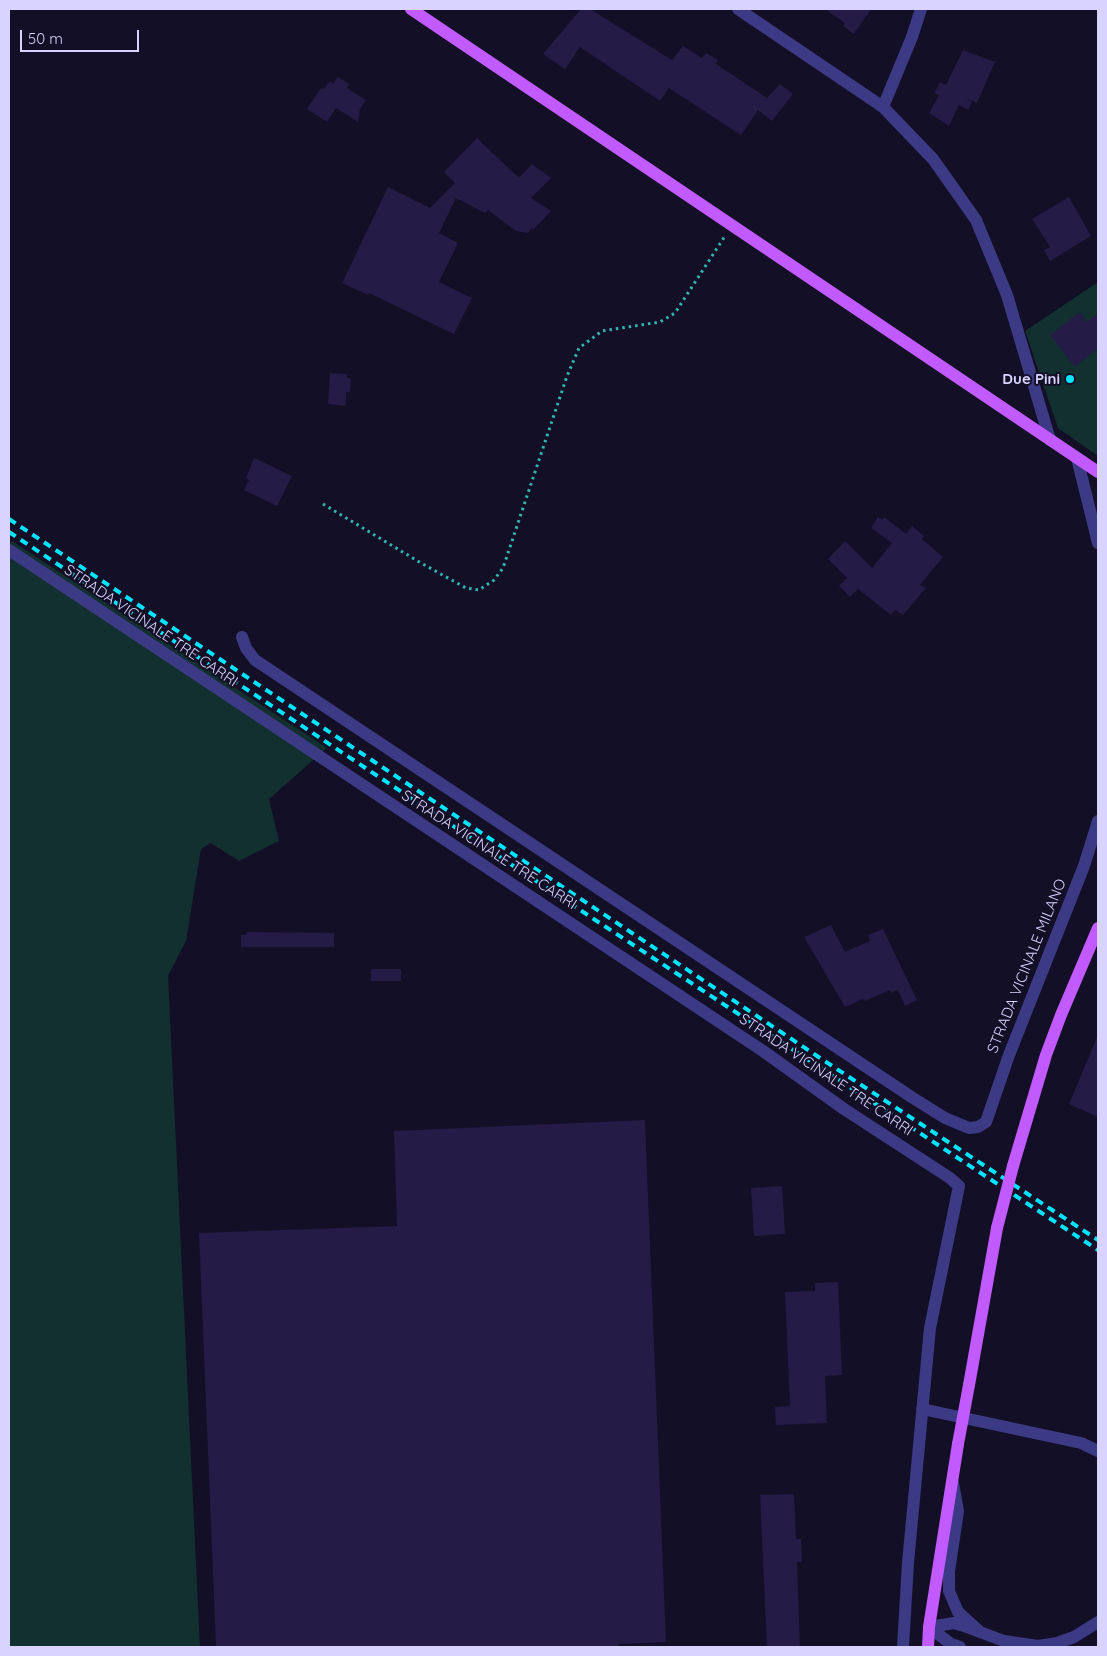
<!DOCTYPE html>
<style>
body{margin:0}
#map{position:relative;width:1107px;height:1656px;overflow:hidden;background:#130f26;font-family:Quicksand,sans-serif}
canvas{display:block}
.frame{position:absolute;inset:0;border:10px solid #d9d4ff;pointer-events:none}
.scale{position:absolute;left:20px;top:30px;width:119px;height:22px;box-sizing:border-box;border:2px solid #d9d4ff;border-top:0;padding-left:6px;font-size:15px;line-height:18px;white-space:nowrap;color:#d9d4ff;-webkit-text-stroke:4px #130f26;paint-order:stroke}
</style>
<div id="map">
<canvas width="1107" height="1656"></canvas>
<div class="frame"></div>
<div class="scale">50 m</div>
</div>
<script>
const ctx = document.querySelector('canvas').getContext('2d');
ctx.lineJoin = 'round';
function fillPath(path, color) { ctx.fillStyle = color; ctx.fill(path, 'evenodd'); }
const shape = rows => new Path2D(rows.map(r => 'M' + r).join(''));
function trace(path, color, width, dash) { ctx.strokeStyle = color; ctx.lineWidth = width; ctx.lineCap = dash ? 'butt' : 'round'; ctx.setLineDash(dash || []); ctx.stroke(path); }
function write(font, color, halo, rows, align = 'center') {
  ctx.font = font + ' Quicksand,sans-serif'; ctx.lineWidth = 4; ctx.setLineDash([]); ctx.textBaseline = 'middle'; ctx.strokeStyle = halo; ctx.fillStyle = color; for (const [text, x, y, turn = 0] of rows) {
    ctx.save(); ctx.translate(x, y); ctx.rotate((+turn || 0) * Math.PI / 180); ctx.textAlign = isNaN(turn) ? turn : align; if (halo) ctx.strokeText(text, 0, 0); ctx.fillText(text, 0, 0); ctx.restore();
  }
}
const green = shape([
 [1098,282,1098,456,1058,428,1025,331],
 [12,541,327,748,269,799,279,841,239,861,211,843,201,849,186,941,168,976,200,1647,9,1647,9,545]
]);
const building = shape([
 [581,9,590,9,672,60,683,46,702,58,706,53,718,60,716,64,767,98,780,84,793,94,772,121,758,110,741,135,669,88,660,101,580,47,565,69,543,54],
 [825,9,871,9,854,34,843,26,845,23],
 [963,50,995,62,977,103,965,98,972,102,968,110,959,105,949,126,929,113,939,95,934,93,940,82,946,85],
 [338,77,349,84,347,88,366,100,360,109,358,122,336,108,327,122,307,109,321,88,324,89,330,81,333,84],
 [477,138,519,178,532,164,551,178,531,198,551,211,534,229,532,228,528,233,516,231,488,210,485,213,456,198,439,233,458,243,439,282,472,298,454,334,369,293,368,295,342,283,388,187,430,208,455,183,444,172],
 [1069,197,1091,236,1050,261,1044,250,1050,247,1032,219],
 [1080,312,1087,322,1098,313,1098,348,1075,367,1050,335],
 [330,373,347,374,347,378,351,378,350,392,346,392,346,406,328,404],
 [254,458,292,476,277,506,244,490,249,480,246,478],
 [878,517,882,520,884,517,906,534,912,526,924,536,922,539,943,557,920,585,926,588,903,615,895,610,891,615,858,589,850,597,839,586,847,578,828,559,845,541,872,568,892,543,871,528],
 [831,925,845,952,870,941,868,935,883,929,917,1000,905,1006,898,990,891,993,890,990,865,1001,863,999,845,1007,804,937],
 [247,932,334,933,334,947,241,947,241,935,246,935],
 [371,969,401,969,401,981,371,981],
 [1098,1035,1098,1117,1069,1104],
 [645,1120,666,1642,619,1644,619,1647,216,1647,199,1233,397,1226,394,1131],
 [782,1186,785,1234,754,1236,751,1188],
 [838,1282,842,1375,825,1376,827,1423,776,1425,775,1407,790,1406,785,1292,815,1291,815,1283],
 [794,1494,796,1539,801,1539,802,1562,797,1562,800,1647,767,1647,760,1495]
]);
const path = shape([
 [323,504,421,563,466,588,479,590,494,580,503,568,567,376,579,348,602,331,660,322,675,313,725,236]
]);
const minor = shape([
 [738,9,883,107,933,159,976,220,1007,295,1050,440],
 [883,107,912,37,921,9],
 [1077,458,1098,543],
 [9,550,763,1051,844,1109,950,1178,959,1186,930,1328,908,1563,903,1647],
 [242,637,246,648,255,660,913,1098,945,1118,969,1128,978,1127,986,1122,1009,1055,1084,866,1098,821],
 [922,1409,1081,1443,1098,1451],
 [953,1483,958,1511,949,1571,949,1591,958,1612,979,1631],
 [929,1627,954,1623,964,1626,1004,1641,1038,1646],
 [929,1627,951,1644,960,1647],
 [1032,1647,1057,1643,1074,1637,1098,1622]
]);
const major = shape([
 [411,9,1098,472],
 [1013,1166,1046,1055,1061,1015,1098,928],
 [969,1385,997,1228],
 [928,1647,929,1627,958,1444]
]);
const rail = shape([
 [9,519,817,1056,1098,1240],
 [9,532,577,908,1098,1250]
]);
const majorBridge = shape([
 [997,1228,1013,1166],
 [958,1444,969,1385]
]);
const markers = [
 [1070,379,5,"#00e5ff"]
];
const poiNames = [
 ["Due Pini",1060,379]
];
const streetNames = [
 ["STRADA VICINALE TRE CARRI",151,626,34],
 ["STRADA VICINALE TRE CARRI",489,850,33],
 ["STRADA VICINALE MILANO",1027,966,-68],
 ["STRADA VICINALE TRE CARRI",826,1075,34]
];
fillPath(green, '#12302f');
fillPath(building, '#241b47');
trace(path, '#2fb8b0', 3, [2.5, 4]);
trace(minor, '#3d3a85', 12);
trace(major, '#c25bff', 12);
trace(rail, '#00e5ff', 4, [8, 6]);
trace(majorBridge, '#c25bff', 12);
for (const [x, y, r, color] of markers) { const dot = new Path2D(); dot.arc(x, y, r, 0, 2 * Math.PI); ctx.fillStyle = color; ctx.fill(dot); trace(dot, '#130f26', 2); }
write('bold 15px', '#d9d4ff', '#130f26', poiNames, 'right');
write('15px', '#d9d4ff', '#130f26', streetNames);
</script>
